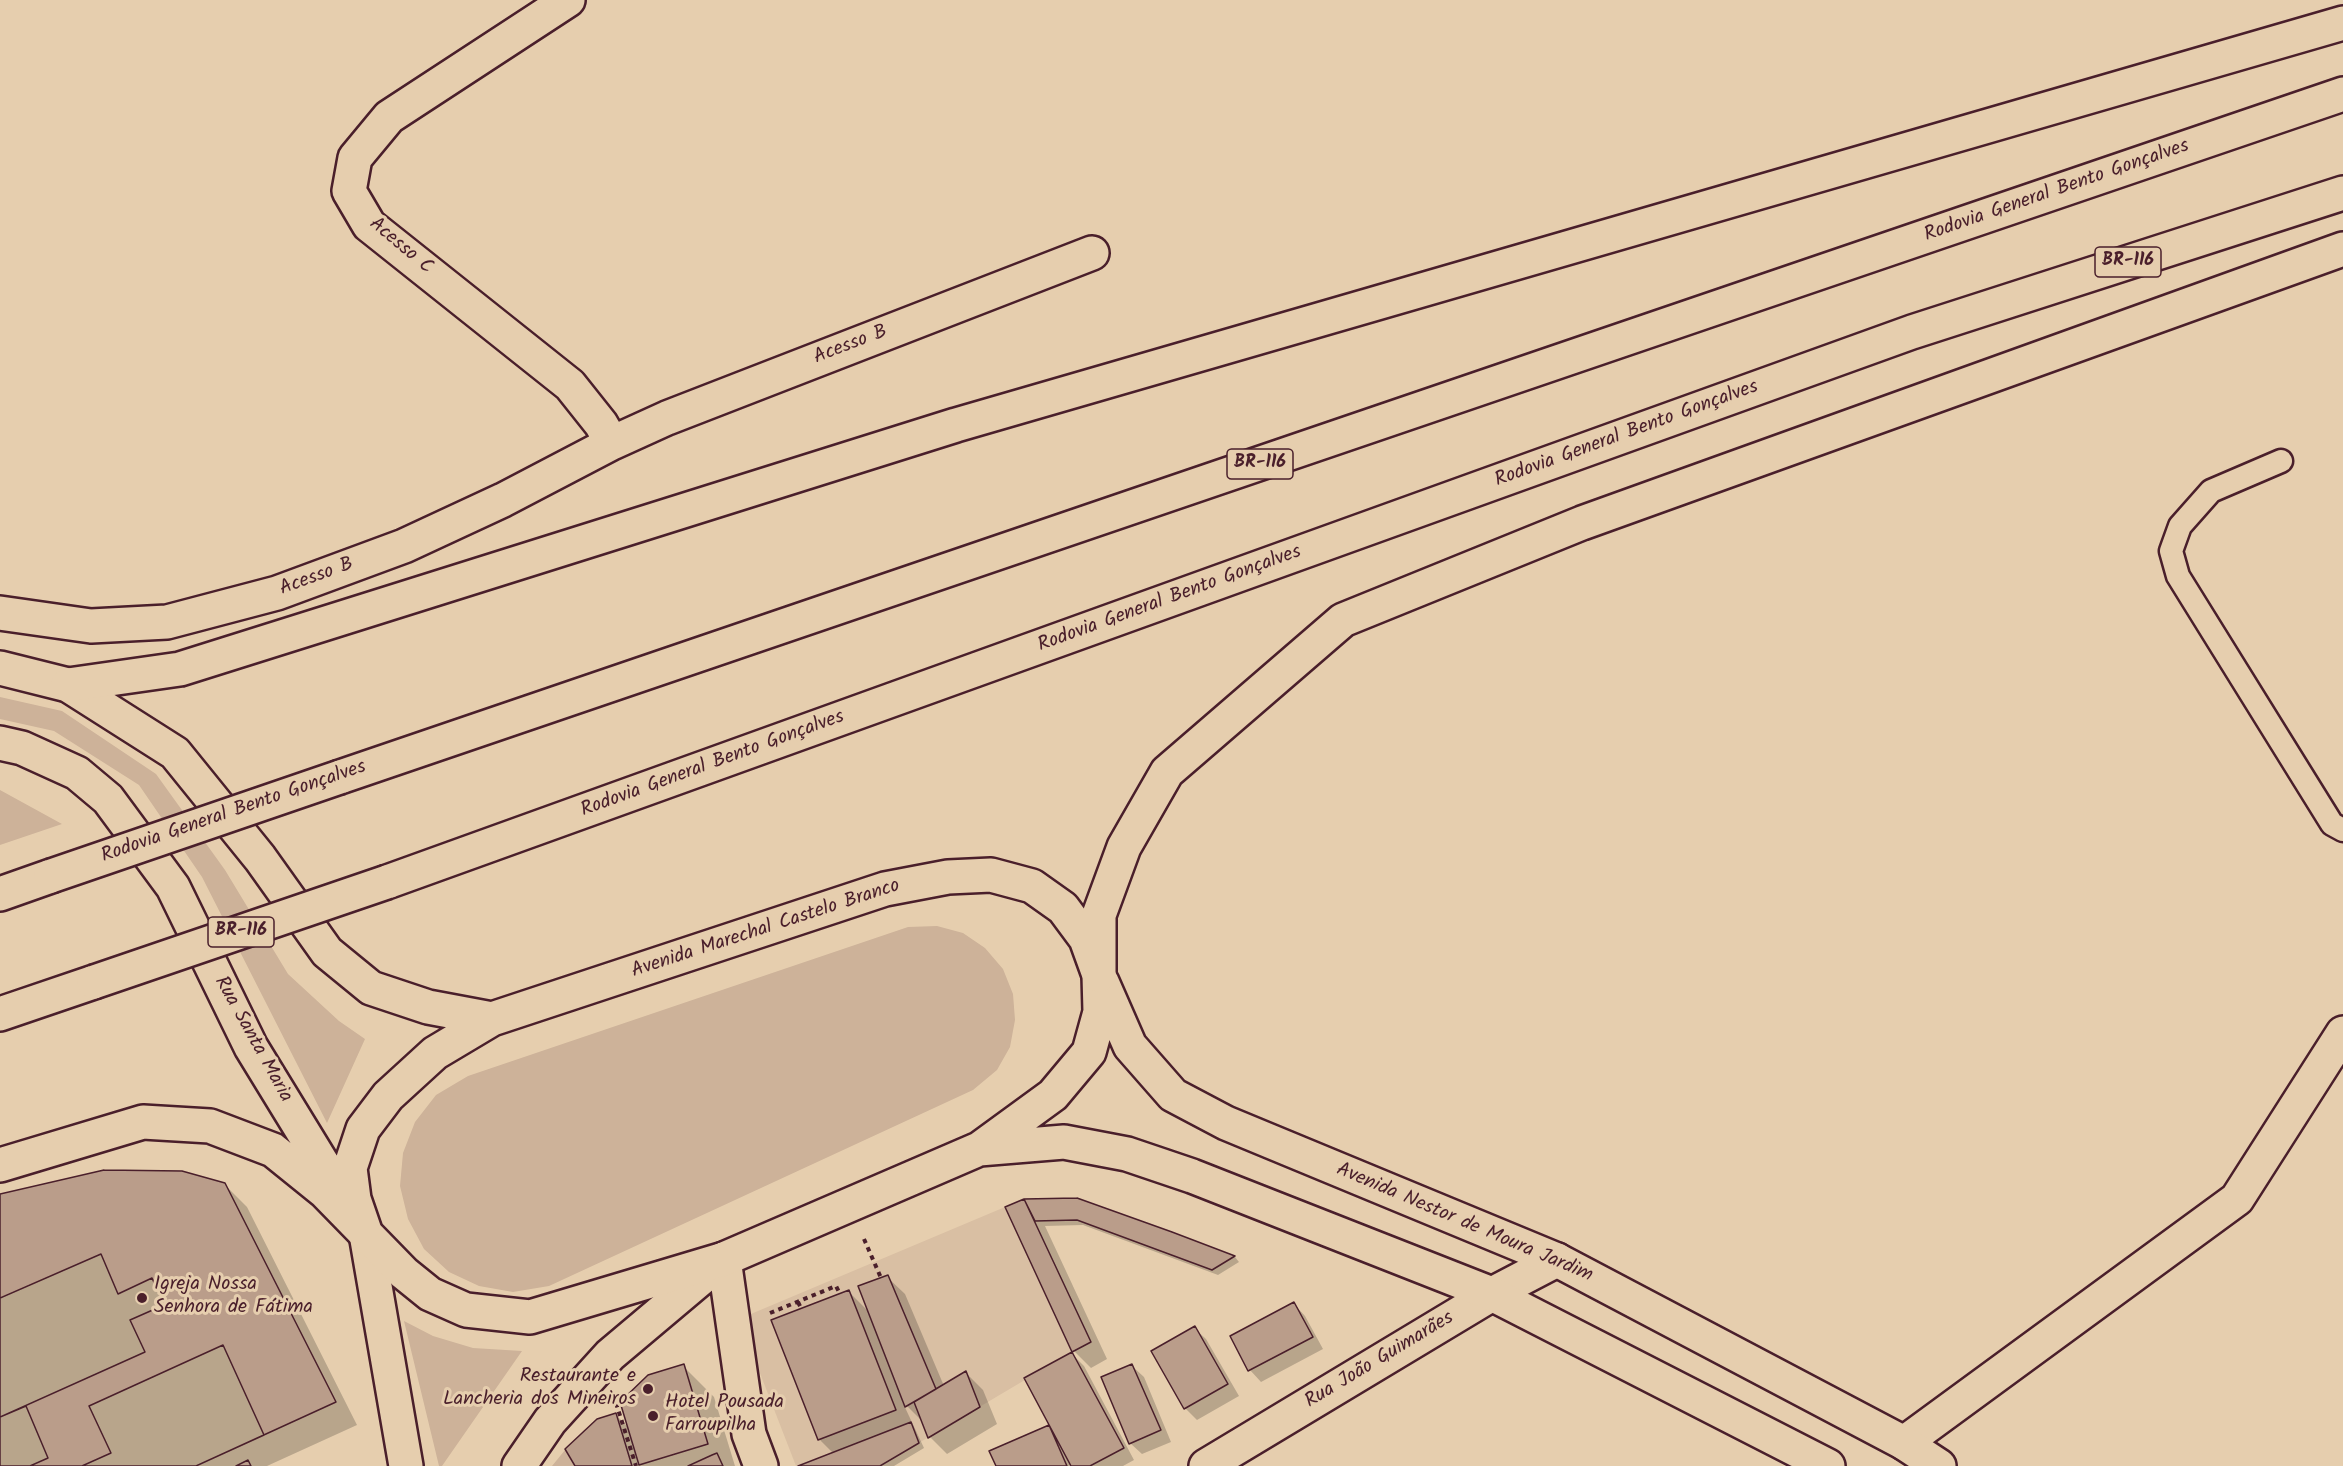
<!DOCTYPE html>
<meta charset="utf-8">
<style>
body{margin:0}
canvas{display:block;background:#e6ceae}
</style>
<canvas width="2343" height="1466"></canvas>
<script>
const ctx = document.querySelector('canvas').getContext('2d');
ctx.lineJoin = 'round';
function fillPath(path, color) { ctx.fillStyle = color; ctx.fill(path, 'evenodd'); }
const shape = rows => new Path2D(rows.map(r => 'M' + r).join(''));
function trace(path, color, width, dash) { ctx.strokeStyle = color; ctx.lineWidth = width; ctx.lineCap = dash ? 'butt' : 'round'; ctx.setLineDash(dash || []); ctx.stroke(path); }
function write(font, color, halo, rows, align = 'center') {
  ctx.font = font + ' Kalam,sans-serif'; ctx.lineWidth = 6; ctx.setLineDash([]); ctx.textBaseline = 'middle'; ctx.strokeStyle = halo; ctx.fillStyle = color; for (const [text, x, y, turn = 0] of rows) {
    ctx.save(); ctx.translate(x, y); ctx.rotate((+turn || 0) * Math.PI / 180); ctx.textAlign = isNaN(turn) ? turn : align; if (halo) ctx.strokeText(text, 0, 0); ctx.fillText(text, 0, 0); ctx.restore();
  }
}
const built = shape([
 [1005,1207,1072,1352,880,1466,796,1466,739,1319]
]);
const green = shape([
 [0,697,62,711,156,774,225,870,288,974,339,1021,365,1039,327,1123,202,877,139,785,54,731,0,719],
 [0,790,62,824,0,845],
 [937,926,963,933,985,948,1003,969,1013,994,1015,1020,1010,1047,997,1070,973,1090,549,1286,513,1292,479,1286,449,1272,424,1249,408,1219,400,1186,403,1153,415,1122,436,1095,468,1076,908,927],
 [404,1321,433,1336,473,1348,522,1351,442,1466,439,1466],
 [565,1449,575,1466,552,1466,565,1450]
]);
const shadow = shape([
 [104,1171,224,1184,247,1207,357,1425,267,1466,0,1466,0,1196],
 [1077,1199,1235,1257,1239,1262,1218,1275,1083,1225,1045,1226,1107,1359,1091,1368,1074,1351,1007,1207,1025,1200],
 [887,1277,905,1294,944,1386,966,1373,983,1390,997,1424,947,1454,930,1437,924,1423,902,1401,924,1448,894,1466,802,1466,834,1454,820,1440,773,1321,849,1292,870,1313],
 [1294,1304,1305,1316,1323,1349,1261,1382,1250,1370,1232,1336],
 [1194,1328,1206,1339,1239,1396,1197,1420,1185,1408],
 [1072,1354,1084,1366,1134,1460,1123,1466,998,1466,991,1452,1051,1426],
 [683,1366,714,1397,735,1466,576,1466,616,1415,629,1428],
 [1132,1366,1144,1377,1171,1442,1142,1454,1130,1443]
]);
const building = shape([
 [104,1170,182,1171,225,1183,336,1402,196,1466,0,1466,0,1194,104,1170],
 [1077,1198,1172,1232,1235,1256,1212,1270,1077,1220,1035,1221,1024,1199,1077,1198],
 [1024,1199,1091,1342,1072,1352,1005,1207,1024,1199],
 [101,1254,118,1294,152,1278,164,1305,130,1320,145,1352,0,1417,0,1298,101,1254],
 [888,1275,936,1389,905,1407,858,1286,888,1275],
 [849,1290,896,1410,818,1440,771,1320,849,1290],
 [1294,1302,1313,1337,1248,1371,1230,1336,1294,1302],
 [1195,1326,1228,1384,1184,1409,1151,1351,1195,1326],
 [223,1345,264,1435,196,1466,82,1466,111,1453,89,1406,223,1345],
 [1072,1352,1124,1448,1090,1466,1071,1466,1024,1378,1072,1352],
 [684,1364,708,1444,639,1465,620,1402,648,1375,684,1364],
 [1132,1364,1161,1430,1129,1444,1101,1377,1132,1364],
 [966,1371,980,1407,928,1438,914,1402,966,1371],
 [26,1406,48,1458,30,1466,0,1466,0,1417,26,1406],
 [616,1413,632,1466,575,1466,565,1449,597,1419,616,1413],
 [911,1422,919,1443,880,1466,798,1466,911,1422],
 [1049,1425,1067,1466,996,1466,989,1451,1049,1425],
 [717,1453,723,1466,688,1466,712,1455,717,1453],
 [248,1460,251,1466,236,1466,248,1460]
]);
const path = shape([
 [864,1239,881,1278],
 [798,1302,801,1308],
 [770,1313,836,1286,840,1294],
 [616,1403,636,1466]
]);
const lane = shape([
 [2281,461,2211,491,2180,526,2171,551,2178,576,2332,824,2343,830]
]);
const street = shape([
 [612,443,667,418,1092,253],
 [0,613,91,626,167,622,277,593,404,546,503,500,612,443,601,424,570,385,369,225,349,191,355,158,389,117,568,0],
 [724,1259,749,1434,761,1466],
 [1904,1443,2237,1199,2343,1033],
 [1206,1466,1492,1294,1557,1260]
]);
const secondary = shape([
 [366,1234,406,1466],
 [519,1466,550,1421,610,1355,724,1259]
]);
const primary = shape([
 [0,668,68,685,175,753,260,858,327,952,371,988,428,1007,492,1019],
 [0,743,22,748,77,773,108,799,173,887,251,1047,341,1194],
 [1102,982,1130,1046,1173,1095,1226,1123,1557,1260,1904,1443,1939,1466],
 [979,1149,1064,1142,1127,1154,1192,1176,1492,1294,1828,1466],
 [0,1165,143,1122,210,1126,273,1150,325,1192,366,1234,404,1273,430,1294,466,1310,530,1317,724,1259,979,1149,1053,1095,1089,1052,1100,1012,1099,975,1086,939,1063,908,1032,886,991,875,948,877,885,889,492,1019,435,1053,388,1096,363,1129,350,1168,354,1199,366,1234]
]);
const highway = shape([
 [68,685,180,669,956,425,2343,23],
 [340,777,2343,94],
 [387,882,1912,332,2343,193],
 [0,894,51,876],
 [1099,975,1099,915,1124,847,1167,772,1343,620,1582,523,2343,249],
 [0,1014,94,982]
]);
const highwayBridge = shape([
 [51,876,340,777],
 [94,982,387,882]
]);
const markers = [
 [142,1298,6,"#4a1f2b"],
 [648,1389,6,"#4a1f2b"],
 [653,1416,6,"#4a1f2b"]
];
const shields = [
 [2128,262,66],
 [1260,464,66],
 [241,932,66]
];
const shieldNames = [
 ["BR-116",2128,262],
 ["BR-116",1260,464],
 ["BR-116",241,932]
];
const streetNames = [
 ["Rodovia General Bento Gonçalves",2057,192,-19],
 ["Acesso C",400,247,40],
 ["Acesso B",851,346,-21],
 ["Rodovia General Bento Gonçalves",1627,435,-20],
 ["Acesso B",317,578,-20],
 ["Rodovia General Bento Gonçalves",1170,600,-20],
 ["Rodovia General Bento Gonçalves",713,765,-20],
 ["Rodovia General Bento Gonçalves",234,813,-19],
 ["Avenida Marechal Castelo Branco",766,930,-18],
 ["Rua Santa Maria",252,1040,61],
 ["Avenida Nestor de Moura Jardim",1464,1224,23],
 ["Rua João Guimarães",1380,1361,-31]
];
const poiNames = [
 ["Igreja Nossa",154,1286],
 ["Senhora de Fátima",154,1309],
 ["Restaurante e",636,1378,"right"],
 ["Lancheria dos Mineiros",636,1401,"right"],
 ["Hotel Pousada",665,1404],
 ["Farroupilha",665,1427]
];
fillPath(built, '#d9bfa3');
fillPath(green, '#cdb299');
fillPath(shadow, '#0003');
fillPath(building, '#ba9d8a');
trace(building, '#4a1f2b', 1.5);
trace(lane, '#4a1f2b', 27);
trace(street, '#4a1f2b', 38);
trace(secondary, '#4a1f2b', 38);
trace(primary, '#4a1f2b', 38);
trace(highway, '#4a1f2b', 38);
trace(path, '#4a1f2b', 4, [4.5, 4.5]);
trace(lane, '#e6ceae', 22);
trace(street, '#e6ceae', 33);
trace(secondary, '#e6ceae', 33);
trace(primary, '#e6ceae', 33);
trace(highway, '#e6ceae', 33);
trace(highwayBridge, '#4a1f2b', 38, []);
trace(highwayBridge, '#e6ceae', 33);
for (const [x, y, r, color] of markers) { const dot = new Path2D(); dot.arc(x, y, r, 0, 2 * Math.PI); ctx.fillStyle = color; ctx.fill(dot); trace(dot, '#e6ceae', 2); }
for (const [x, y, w] of shields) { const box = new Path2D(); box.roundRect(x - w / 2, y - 15, w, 30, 4.5); ctx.fillStyle = '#e6ceae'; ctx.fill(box); trace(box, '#4a1f2b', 1.5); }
write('bold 18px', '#4a1f2b', null, shieldNames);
write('20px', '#4a1f2b', '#e6ceae', streetNames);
write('20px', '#4a1f2b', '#e6ceae', poiNames, 'left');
</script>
